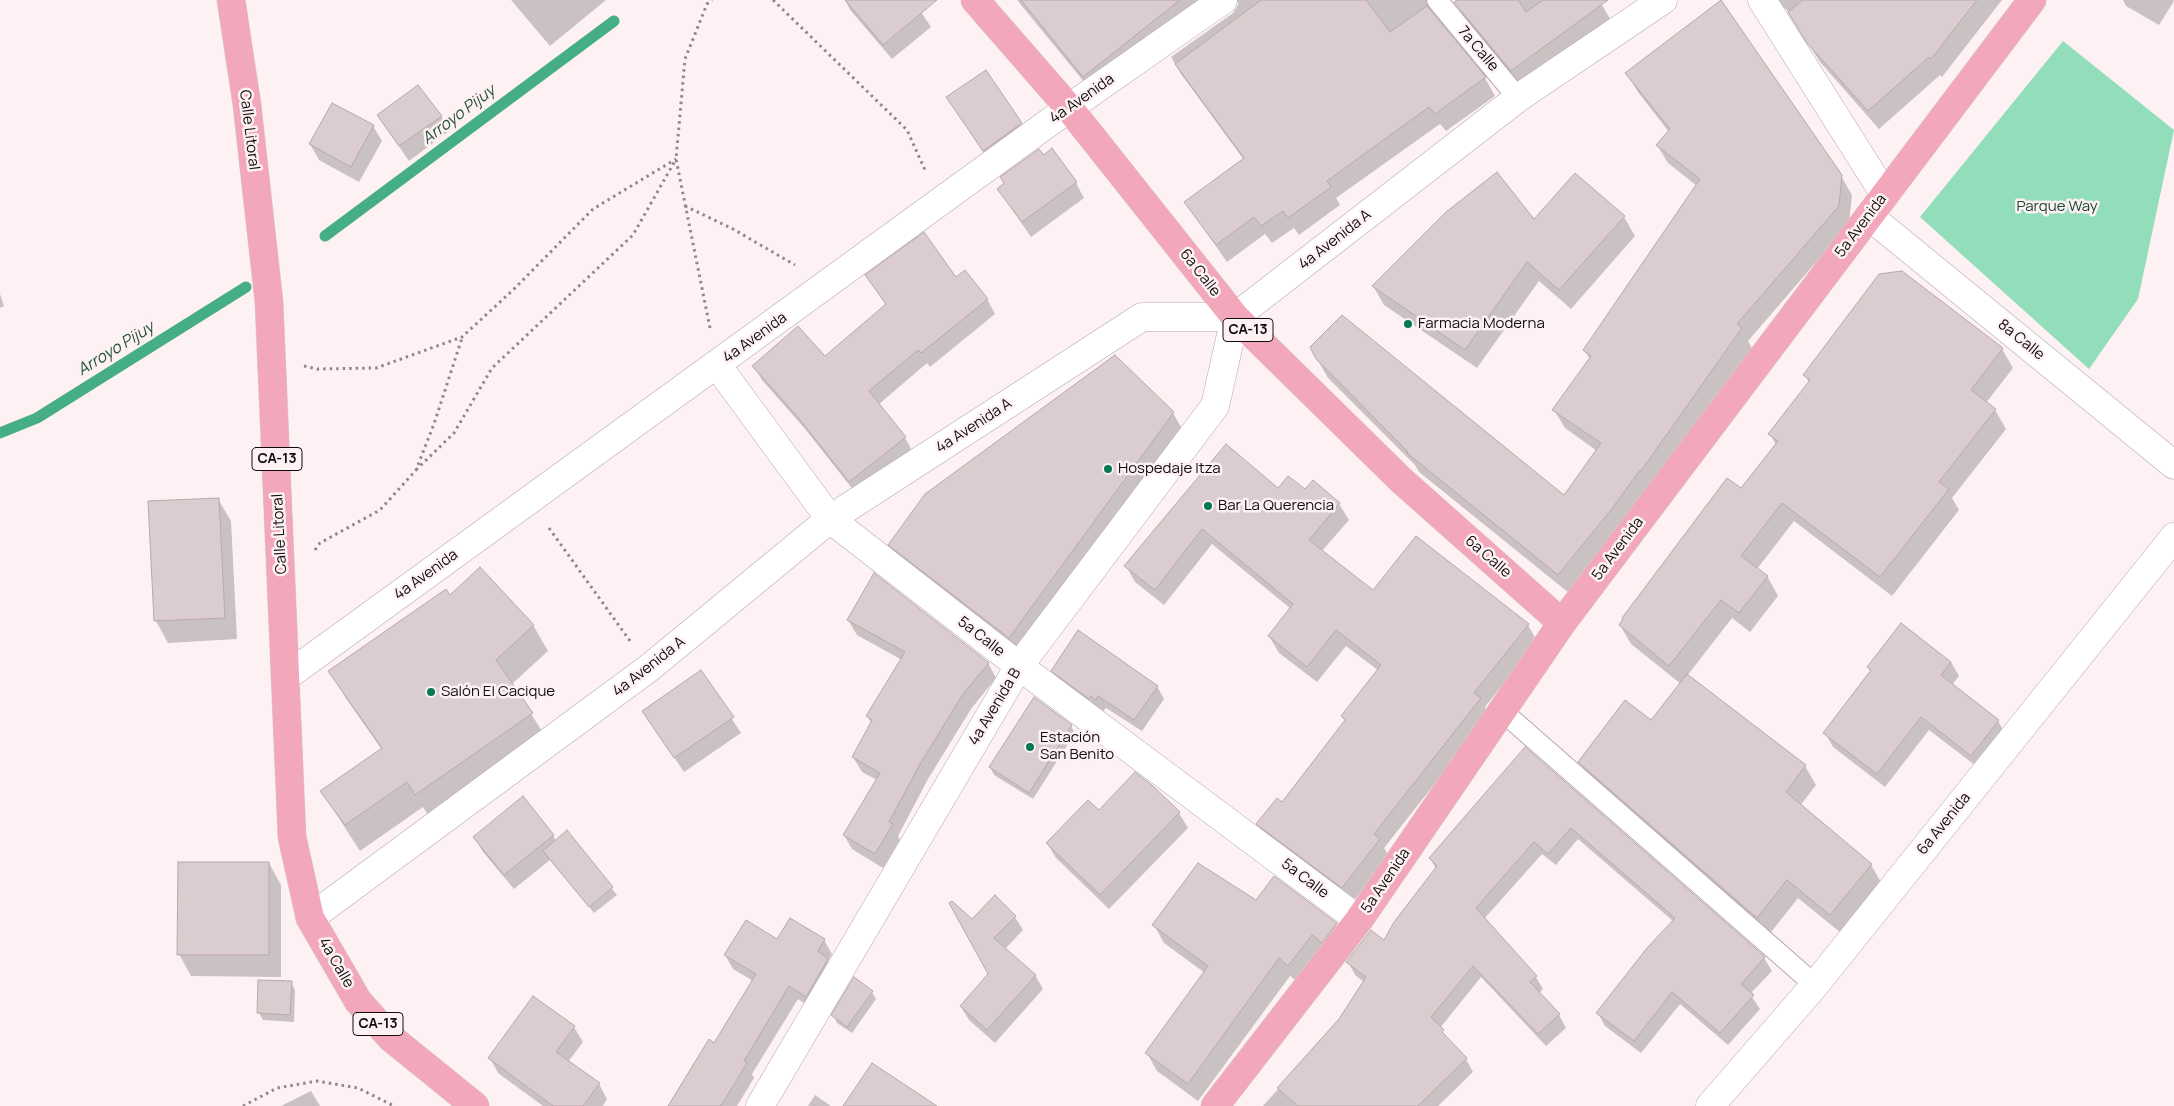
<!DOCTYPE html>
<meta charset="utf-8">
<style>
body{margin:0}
canvas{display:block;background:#fdf1f3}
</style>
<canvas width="2174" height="1106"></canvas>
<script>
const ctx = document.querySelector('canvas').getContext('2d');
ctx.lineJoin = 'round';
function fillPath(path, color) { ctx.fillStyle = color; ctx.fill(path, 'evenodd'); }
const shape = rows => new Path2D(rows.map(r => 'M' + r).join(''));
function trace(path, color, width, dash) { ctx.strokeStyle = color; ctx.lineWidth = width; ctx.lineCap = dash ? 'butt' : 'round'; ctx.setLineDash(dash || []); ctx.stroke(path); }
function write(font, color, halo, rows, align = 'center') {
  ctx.font = font + ' Manrope,sans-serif'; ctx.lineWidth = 5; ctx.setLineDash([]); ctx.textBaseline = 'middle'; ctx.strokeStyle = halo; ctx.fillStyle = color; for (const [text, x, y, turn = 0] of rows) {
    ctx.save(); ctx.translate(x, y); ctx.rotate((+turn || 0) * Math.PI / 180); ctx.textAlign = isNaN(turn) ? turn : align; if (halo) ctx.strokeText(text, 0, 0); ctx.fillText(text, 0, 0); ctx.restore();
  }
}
const green = shape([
 [2063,41,2174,130,2138,299,2089,369,1920,217]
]);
const shadow = shape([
 [511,0,606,0,550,46],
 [845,0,913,0,931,27,892,59,851,11],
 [1017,0,1426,0,1436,19,1485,78,1495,96,1446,131,1440,124,1336,198,1340,205,1299,235,1294,228,1272,243,1265,234,1227,262,1186,203,1244,160,1181,74,1171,57,1233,13,1239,3,1233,2,1094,94],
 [1459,0,1599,0,1612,22,1522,88,1466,20,1456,2],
 [1765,0,2002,0,1942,77,1940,75,1879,129,1820,62,1787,10,1781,5],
 [2123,0,2173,0,2174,1,2159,25,2126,6],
 [1627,74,1841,176,1852,195,1849,224,1748,341,1752,348,1652,489,1569,593,1419,472,1415,465,1328,378,1317,359,1565,497,1597,451,1565,428,1554,410,1590,359,1584,350,1697,186,1668,163,1657,145,1669,132,1638,92],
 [948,98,1021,124,1030,138,992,166],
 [378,116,441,116,449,131,409,161],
 [373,126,382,141,359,182,319,160,310,144],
 [1043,157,1076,183,1084,198,1031,237,998,189],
 [1624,217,1635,236,1571,309,1539,281,1477,368,1384,305,1373,286,1534,221],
 [867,276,956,279,987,299,995,314,930,367,927,363,878,405,905,438,913,452,858,496,806,430,762,380,754,366,825,358,886,305],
 [0,294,4,306,0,308],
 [2002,349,2013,368,1986,403,1995,410,2006,429,1952,498,1959,510,1892,596,1794,521,1757,569,1767,576,1778,596,1750,632,1732,618,1687,676,1805,766,1816,785,1800,806,1871,865,1882,884,1841,933,1798,898,1768,936,1591,781,1580,762,1651,721,1681,684,1631,644,1620,625,1741,490,1776,445,1770,434,1809,383,1805,375],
 [1173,413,1188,439,1025,664,905,571,890,545],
 [1278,490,1305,491,1339,504,1349,520,1322,551,1374,592,1528,625,1537,641,1485,707,1489,715,1384,848,1389,856,1352,903,1267,840,1258,824,1282,804,1346,722,1342,717,1379,671,1346,646,1317,682,1279,653,1269,636,1291,609,1212,544,1164,605,1135,582,1126,566],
 [218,499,231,521,237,639,168,643,156,621,150,503],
 [450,596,533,625,548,651,512,684,547,739,431,820,423,807,360,851,322,792,382,750,345,697,330,671],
 [848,620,988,663,996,678,971,709,928,779,898,836,900,840,883,868,852,849,844,835,877,780,862,772,853,757,872,724,867,716,902,660,857,635],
 [1951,662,1959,676,1952,685,1998,721,2006,735,1980,769,1929,730,1885,787,1833,747,1825,733,1871,672,1868,667],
 [1053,671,1157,686,1164,699,1142,731,1106,708,1103,711,1098,707,1096,710,1060,683],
 [701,672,741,733,684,772,643,711],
 [1071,726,1075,733,1033,799,994,775,990,767],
 [1525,749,1764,958,1772,971,1750,994,1760,1009,1728,1045,1680,1004,1641,1053,1605,1026,1598,1013,1673,921,1578,839,1556,865,1542,854,1484,919,1536,977,1543,989,1539,993,1559,1015,1566,1028,1546,1046,1481,977,1440,1028,1449,1041,1466,1059,1473,1072,1438,1106,1263,1106,1340,1020,1364,982,1355,975,1348,962,1385,942,1436,869,1430,858],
 [1153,787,1179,813,1188,828,1109,909,1056,858,1047,843,1099,812],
 [567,832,617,895,594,913,550,860,514,889,483,852,474,837,553,835,556,841],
 [269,863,281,885,281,977,191,976,179,954],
 [1256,901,1336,924,1346,942,1299,983,1290,976,1198,1101,1157,1071,1147,1053,1205,973,1164,943,1154,925],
 [1015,917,1023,930,1005,949,1035,975,1043,989,995,1043,969,1020,961,1007,990,975,972,920],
 [778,940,824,940,832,954,828,961,835,974,814,1010,798,999,752,1074,754,1078,737,1106,677,1106,753,981,733,969,725,955],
 [260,981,291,982,295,990,294,1022,263,1020,259,1013],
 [872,992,876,999,852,1033,837,1023,833,1015],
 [574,1027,583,1042,568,1062,599,1084,607,1099,603,1106,543,1106,498,1073,490,1058],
 [311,1091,320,1106,281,1106],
 [815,1095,831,1106,808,1106]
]);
const stream = shape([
 [325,236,614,21],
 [0,433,37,418,246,287]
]);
const building = shape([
 [845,0,937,0,883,45,845,0],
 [1021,0,1180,0,1083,77,1021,0],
 [1261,0,1366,0,1390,32,1427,6,1486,77,1435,114,1429,107,1327,181,1331,187,1288,218,1283,211,1261,226,1254,217,1216,245,1184,202,1244,158,1175,64,1261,0],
 [1457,0,1518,0,1526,12,1543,0,1608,0,1511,71,1454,2,1457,0],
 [1721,0,1842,175,1839,206,1737,324,1742,328,1641,471,1640,470,1611,510,1558,575,1407,453,1408,452,1316,359,1310,347,1342,315,1564,495,1601,443,1552,410,1591,356,1583,350,1700,179,1656,145,1670,129,1625,73,1721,0],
 [1803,0,1977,0,1931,59,1929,57,1868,111,1807,43,1788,12,1803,0],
 [986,70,1022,123,983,151,946,97,986,70],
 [418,85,442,116,399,146,377,115,418,85],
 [332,103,374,125,351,167,309,144,332,103],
 [1052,148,1077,182,1022,222,997,189,1004,183,1000,177,1039,149,1044,155,1052,148],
 [1497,172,1534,219,1575,173,1625,216,1559,290,1527,262,1465,350,1372,286,1446,212,1497,172],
 [924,232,956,277,965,270,988,299,921,353,918,350,869,391,906,437,849,482,796,415,752,366,798,326,825,356,886,304,865,275,924,232],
 [1902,271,2003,348,1971,390,1996,409,1939,482,1949,489,1880,577,1782,503,1741,556,1768,576,1739,613,1721,600,1669,666,1619,625,1623,619,1622,618,1727,478,1741,488,1778,441,1768,434,1810,380,1803,375,1879,274,1902,271],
 [1115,355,1174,412,1009,638,888,545,925,494,1115,355],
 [1226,444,1278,488,1288,476,1305,489,1313,480,1340,503,1309,540,1373,590,1416,536,1529,624,1474,693,1481,698,1374,834,1380,839,1342,888,1256,824,1277,798,1282,802,1345,720,1341,716,1381,665,1336,630,1307,667,1268,636,1293,604,1202,529,1155,590,1124,566,1226,444],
 [219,498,225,618,154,621,148,501,219,498],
 [480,567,534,625,496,660,533,713,415,795,407,782,345,825,320,791,382,748,328,671,446,589,450,595,480,567],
 [874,573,989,663,963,694,920,764,889,822,893,824,875,854,843,835,880,773,852,757,872,720,866,716,905,652,847,620,874,573],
 [1901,623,1951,662,1941,675,1999,720,1971,756,1921,717,1877,774,1823,733,1871,670,1867,667,1901,623],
 [1078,630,1158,686,1134,720,1098,696,1096,700,1091,696,1089,699,1051,671,1078,630],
 [701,670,734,717,674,758,642,711,701,670],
 [1687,674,1806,765,1786,792,1872,864,1830,915,1787,880,1757,918,1578,762,1625,700,1651,720,1687,674],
 [1034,697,1072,725,1029,793,989,767,1034,697],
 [1525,747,1765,957,1741,984,1754,995,1720,1033,1672,992,1634,1041,1596,1013,1647,948,1675,918,1571,828,1548,854,1534,842,1476,908,1537,976,1530,982,1560,1014,1538,1034,1473,966,1431,1017,1444,1030,1442,1032,1467,1058,1418,1106,1298,1106,1277,1088,1339,1019,1366,977,1346,962,1371,930,1384,940,1394,922,1437,866,1429,858,1525,747],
 [1135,772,1153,786,1180,812,1100,895,1046,843,1088,800,1099,810,1135,772],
 [523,796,554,835,504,875,473,837,523,796],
 [567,830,613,887,589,907,543,851,567,830],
 [178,862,269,862,269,955,177,955,178,862],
 [1198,863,1256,900,1274,876,1337,923,1322,943,1312,935,1288,966,1279,958,1188,1084,1145,1053,1208,966,1152,925,1198,863],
 [995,895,1016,916,994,938,1036,975,987,1030,960,1006,988,974,949,903,952,901,972,919,995,895],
 [790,918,825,939,818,951,828,959,806,997,789,986,744,1061,747,1063,721,1106,668,1106,709,1039,714,1043,756,974,724,955,746,920,777,939,790,918],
 [854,977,873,991,847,1027,831,1015,854,977],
 [258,980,292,981,290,1015,257,1013,258,980],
 [533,996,575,1026,556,1052,600,1083,583,1106,553,1106,488,1058,533,996],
 [872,1063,937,1106,843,1106,872,1063]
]);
const path = shape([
 [773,0,907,130,925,170],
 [685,206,733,229,795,265],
 [710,328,676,159,685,59,707,4,712,0],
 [304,366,317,369,376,368,462,337,513,290,593,209,676,159],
 [416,470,454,433,492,368,633,235,676,159],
 [549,528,630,641],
 [315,550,320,543,380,510,416,470,434,424,462,338],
 [243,1106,277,1088,317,1081,358,1088,394,1106]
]);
const service = shape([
 [1437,0,1518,98],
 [1502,711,1815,985]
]);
const minor = shape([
 [1762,0,1885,195],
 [1869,216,2174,465],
 [717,365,830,519,1019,666,1359,920],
 [287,676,1069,108,1223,0],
 [310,918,649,668,830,519,1142,317,1235,317,1518,98,1663,0],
 [760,1106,1019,666,1215,406,1235,317],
 [1710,1106,1815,985,2174,537]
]);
const primary = shape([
 [231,0,247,105,269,302,292,837,310,918,358,1001,391,1038,475,1106],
 [975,0,1069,108,1235,317,1401,480,1562,623],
 [1215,1106,1359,920,1562,623,2032,0]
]);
const markers = [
 [1408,324,5,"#037955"],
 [1108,469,5,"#037955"],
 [1208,506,5,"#037955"],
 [431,692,5,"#037955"],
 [1030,747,5,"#037955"]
];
const shields = [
 [1248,330,50],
 [277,459,50],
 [378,1024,50]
];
const shieldNames = [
 ["CA-13",1248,330],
 ["CA-13",277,459],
 ["CA-13",378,1024]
];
const streetNames = [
 ["7a Calle",1478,49,50],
 ["4a Avenida",1082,99,-35],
 ["Calle Litoral",249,130,83],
 ["5a Avenida",1861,226,-53],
 ["4a Avenida A",1335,240,-38],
 ["6a Calle",1200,273,52],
 ["4a Avenida",755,338,-36],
 ["8a Calle",2021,340,39],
 ["4a Avenida A",974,426,-33],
 ["Calle Litoral",280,534,-93],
 ["5a Avenida",1618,549,-53],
 ["6a Calle",1488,557,41],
 ["4a Avenida",426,575,-36],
 ["5a Calle",981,637,38],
 ["4a Avenida A",649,667,-38],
 ["4a Avenida B",995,707,-59],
 ["6a Avenida",1944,824,-51],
 ["5a Calle",1305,879,37],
 ["5a Avenida",1386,881,-56],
 ["4a Calle",336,963,60]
];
const parkNames = [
 ["Parque Way",2057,207]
];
const poiNames = [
 ["Farmacia Moderna",1418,324],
 ["Hospedaje Itza",1118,469],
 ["Bar La Querencia",1218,506],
 ["Salón El Cacique",441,692],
 ["Estación",1040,738],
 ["San Benito",1040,755]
];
const waterNames = [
 ["Arroyo Pijuy",459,115,-37],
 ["Arroyo Pijuy",116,349,-32]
];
fillPath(green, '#92debb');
fillPath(shadow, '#0003');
trace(stream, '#45ae84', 11);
fillPath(building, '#dbcccf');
trace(building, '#b7a9ab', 1);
trace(service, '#b7a9ab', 22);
trace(minor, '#b7a9ab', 29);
trace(primary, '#d4d3d3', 29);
trace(path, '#908789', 3, [2.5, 4]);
trace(service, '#fff', 20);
trace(minor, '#fff', 28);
trace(primary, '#f2a7bb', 28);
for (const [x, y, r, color] of markers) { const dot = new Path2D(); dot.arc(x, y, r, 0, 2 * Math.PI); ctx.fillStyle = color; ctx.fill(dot); trace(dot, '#fdf1f3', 2); }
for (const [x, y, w] of shields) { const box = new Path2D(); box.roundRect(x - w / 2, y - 11.5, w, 23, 4); ctx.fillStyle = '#fdf1f3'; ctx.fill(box); trace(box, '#110c0d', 1); }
write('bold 14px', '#110c0d', null, shieldNames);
write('15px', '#110c0d', '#fdf1f3', streetNames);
write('15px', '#1a4634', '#fdf1f3', parkNames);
write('15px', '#110c0d', '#fdf1f3', poiNames, 'left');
write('italic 16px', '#234f3c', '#fdf1f3', waterNames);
</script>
